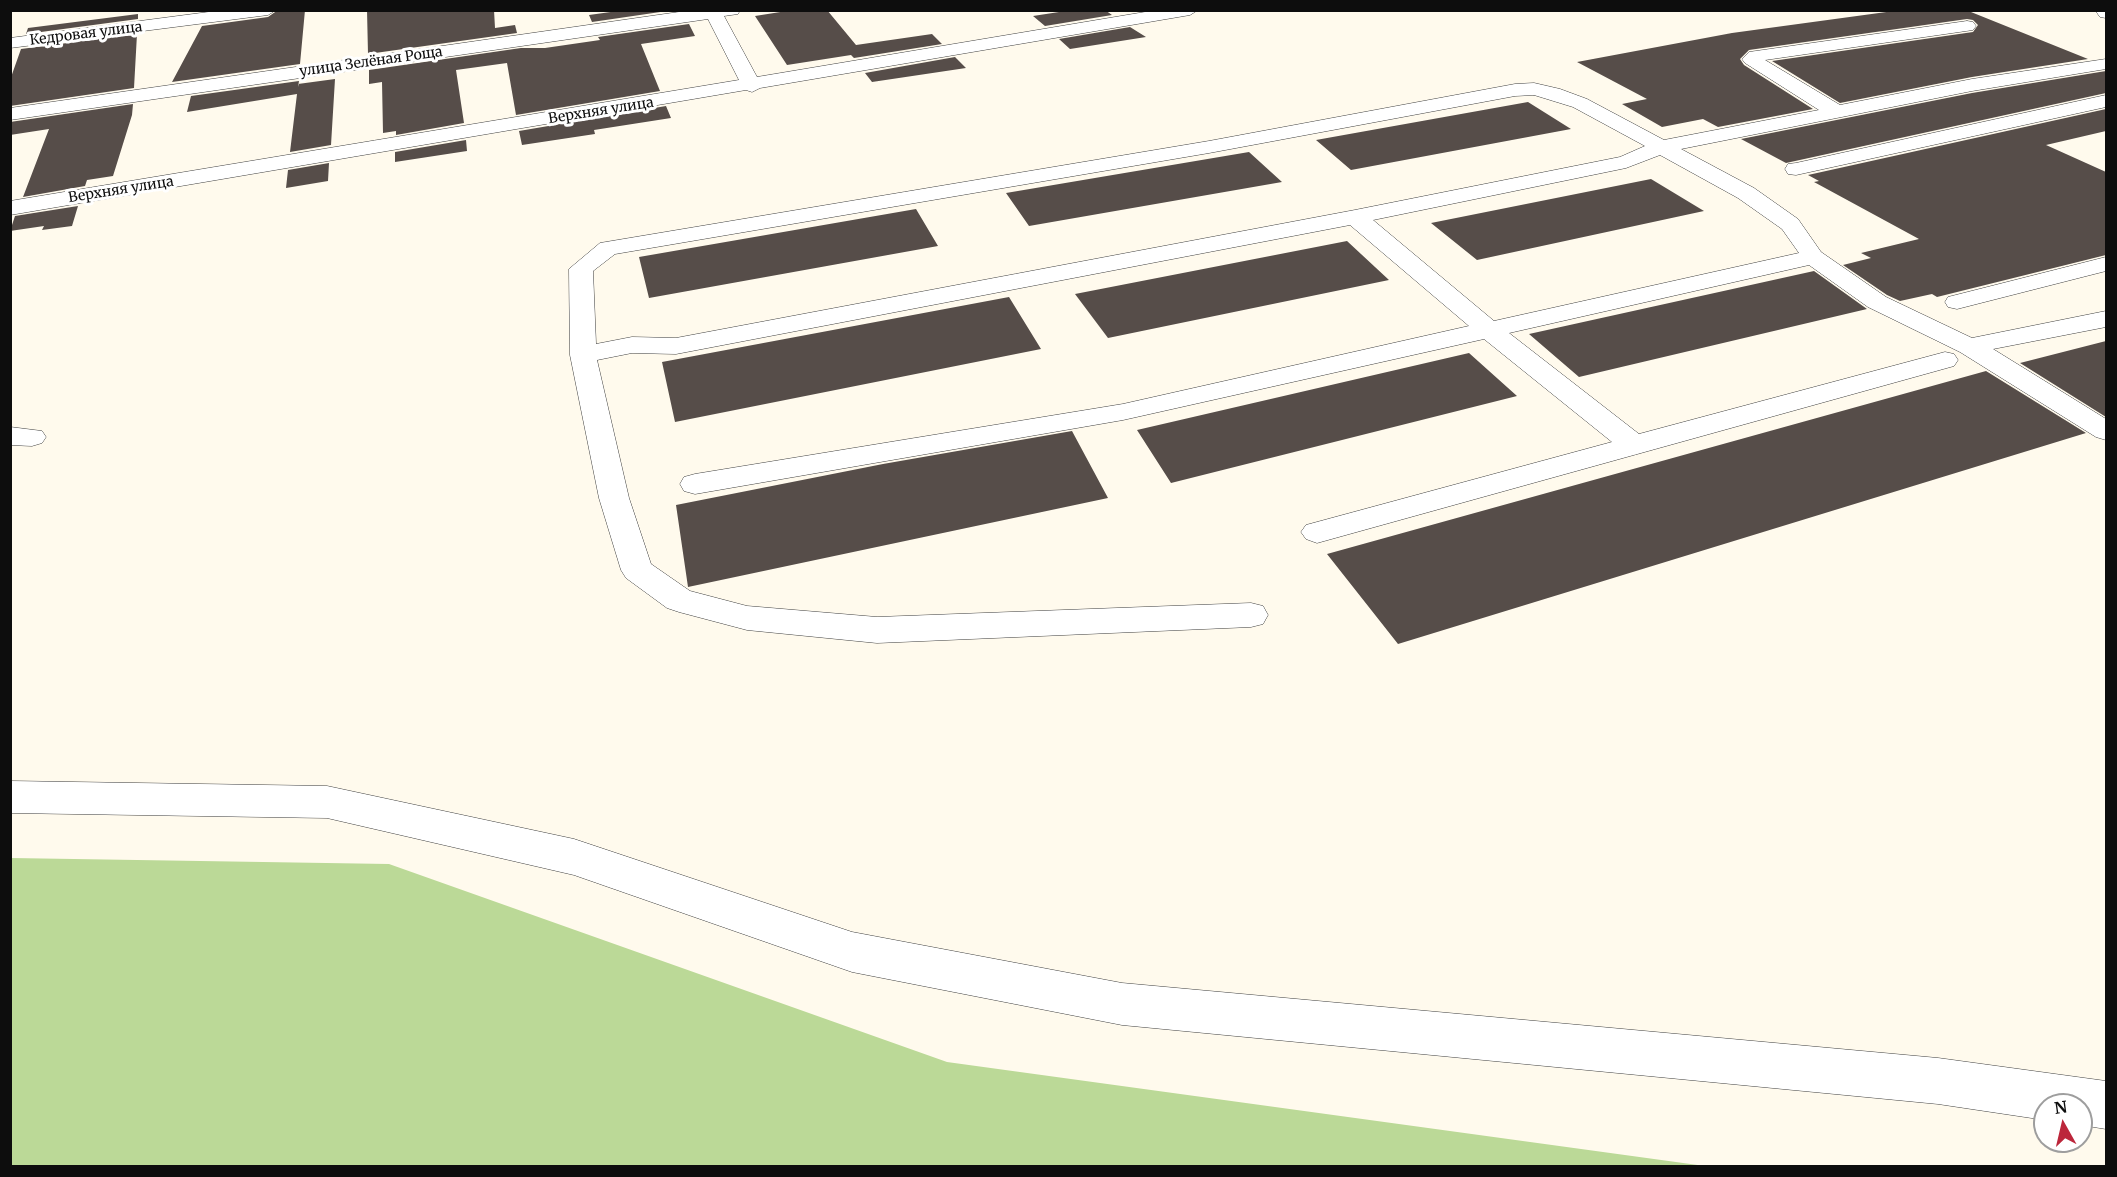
<!DOCTYPE html>
<meta charset="utf-8">
<style>
body{margin:0}
#map{position:relative;width:2117px;height:1177px;overflow:hidden;background:#fffaed;font-family:Merriweather,serif}
canvas{display:block}
.frame{position:absolute;inset:0;border:12px solid #0d0d0d;pointer-events:none}
.north{position:absolute;left:2033px;top:1093px;width:60px;height:60px;box-sizing:border-box;background:#fff;border:2px solid #9e9e9e;border-radius:50%;rotate:352deg;font-size:16px;font-weight:700;line-height:24px;text-align:center;color:#0d0d0d}
.north::after{content:'';display:block;margin:auto;width:21px;height:27px;background:#bc263b;clip-path:polygon(50% 0,100% 100%,50% 72%,0 100%)}
</style>
<div id="map">
<canvas width="2117" height="1177"></canvas>
<div class="frame"></div>
<div class="north">N</div>
</div>
<script>
const ctx = document.querySelector('canvas').getContext('2d');
ctx.lineJoin = 'round';
function fillPath(path, color) { ctx.fillStyle = color; ctx.fill(path, 'evenodd'); }
const shape = rows => new Path2D(rows.map(r => 'M' + r).join(''));
function trace(path, color, width, dash) { ctx.strokeStyle = color; ctx.lineWidth = width; ctx.lineCap = dash ? 'butt' : 'round'; ctx.setLineDash(dash || []); ctx.stroke(path); }
function write(font, color, halo, rows, align = 'center') {
  ctx.font = font + ' Merriweather,serif'; ctx.lineWidth = 6; ctx.setLineDash([]); ctx.textBaseline = 'middle'; ctx.strokeStyle = halo; ctx.fillStyle = color; for (const [text, x, y, turn = 0] of rows) {
    ctx.save(); ctx.translate(x, y); ctx.rotate((+turn || 0) * Math.PI / 180); ctx.textAlign = isNaN(turn) ? turn : align; if (halo) ctx.strokeText(text, 0, 0); ctx.fillText(text, 0, 0); ctx.restore();
  }
}
const forest = shape([
 [11,858,389,864,947,1062,1705,1166,11,1166]
]);
const building = shape([
 [278,10,305,10,300,64,172,82,202,26,268,17],
 [367,10,494,10,495,28,515,25,517,33,368,54],
 [625,10,674,10,592,22,589,15],
 [793,10,827,10,856,45,932,34,942,44,854,58,851,55,787,65,755,16],
 [1072,10,1105,10,1112,15,1045,26,1033,16],
 [1901,10,1966,10,2088,59,1972,77,1840,103,1772,61,1973,32,1978,25,1973,20,1967,19,1749,50,1740,59,1744,65,1813,109,1718,127,1703,119,1662,127,1622,104,1647,99,1577,62,1732,33],
 [138,14,138,19,26,34,28,28],
 [689,24,695,36,641,44,660,91,516,115,507,63,456,70,464,123,396,135,396,131,383,133,382,82,369,84,369,70,521,48,545,48,600,40,598,37],
 [1130,27,1146,37,1070,49,1059,39],
 [137,34,134,88,10,106,10,80,21,49],
 [955,57,966,68,872,82,865,73],
 [2106,71,2106,93,1786,163,1741,139,1972,93],
 [335,79,331,145,290,152,297,94,187,112,191,96,299,81,298,87,298,84],
 [1528,102,1571,129,1351,170,1316,140],
 [133,104,132,115,113,176,87,180,85,186,23,197,49,129,10,135,10,122],
 [666,106,671,118,594,130,595,134,522,145,519,131],
 [2106,109,2106,131,2046,145,2106,172,2106,255,1937,297,1932,294,1900,301,1887,295,1843,265,1871,258,1861,253,1919,239,1814,182,1819,181,1808,175],
 [466,140,467,151,395,162,395,152],
 [1249,152,1282,182,1029,226,1006,193],
 [329,163,328,181,286,188,288,170],
 [1651,179,1704,211,1477,260,1431,223],
 [78,206,72,226,42,230,44,226,10,231,15,216],
 [916,209,938,246,649,298,639,257],
 [1347,241,1389,280,1108,338,1075,294],
 [1814,271,1867,309,1579,377,1529,334],
 [1009,297,1041,349,675,422,662,362],
 [2106,341,2106,417,2020,363],
 [1469,353,1517,396,1171,483,1137,430],
 [1986,371,2086,433,1398,644,1327,554],
 [1072,431,1108,498,688,587,676,505,883,464]
]);
const minor = shape([
 [224,10,276,10,268,15,10,48,10,38,224,10],
 [693,10,740,10,738,14,724,16,757,77,1157,10,1198,10,1190,15,760,88,752,92,746,90,10,215,10,201,739,80,708,19,10,120,10,108,693,10],
 [2095,10,2106,10,2106,18,2100,17,2095,10],
 [1967,21,1973,22,1976,26,1973,30,1765,60,1840,105,1972,79,2106,59,2106,69,1972,91,1681,149,1754,188,1798,219,1821,252,1886,297,1972,338,2106,311,2106,327,1993,349,2106,419,2106,440,2096,437,1960,352,1868,307,1809,265,1509,333,1639,434,1945,352,1954,354,1958,360,1954,366,1317,543,1306,539,1301,532,1306,525,1612,442,1484,339,1123,420,695,494,684,491,680,484,684,477,695,474,1123,404,1469,326,1350,225,676,354,632,353,597,360,629,498,651,564,690,591,747,606,877,617,1251,603,1263,606,1268,615,1263,624,1251,627,877,643,747,630,679,612,667,608,626,578,621,570,599,498,570,355,569,269,600,243,1209,141,1515,84,1534,83,1560,89,1587,99,1664,140,1819,110,1745,63,1742,59,1749,52,1967,21],
 [1534,95,1573,107,1645,146,1620,157,1355,210,676,338,632,337,596,344,593,271,615,254,1209,153,1515,96,1534,95],
 [1660,155,1738,198,1782,229,1799,253,1494,321,1373,220,1626,168,1660,155],
 [2106,95,2106,107,1796,175,1788,174,1785,169,1788,164,1796,163,2106,95],
 [2106,257,2106,271,1957,309,1948,307,1945,302,1948,297,2106,257],
 [10,427,42,431,46,437,42,443,32,446,10,445,10,427],
 [10,781,327,786,574,839,852,932,1122,983,1938,1058,2106,1081,2106,1129,2081,1125,2081,1105,2045,1105,2045,1120,1938,1104,1122,1025,852,972,574,875,327,818,10,813,10,781]
]);
const farStreetnames = [
 ["Кедровая улица",86,34,-7],
 ["улица Зелёная Роща",371,62,-8],
 ["Верхняя улица",601,111,-9],
 ["Верхняя улица",121,190,-9]
];
fillPath(forest, '#bbd997');
fillPath(building, '#564d49');
trace(minor, '#404040', 1);
fillPath(minor, '#fff');
write('14px', '#0d0d0d', '#fff', farStreetnames);
</script>
